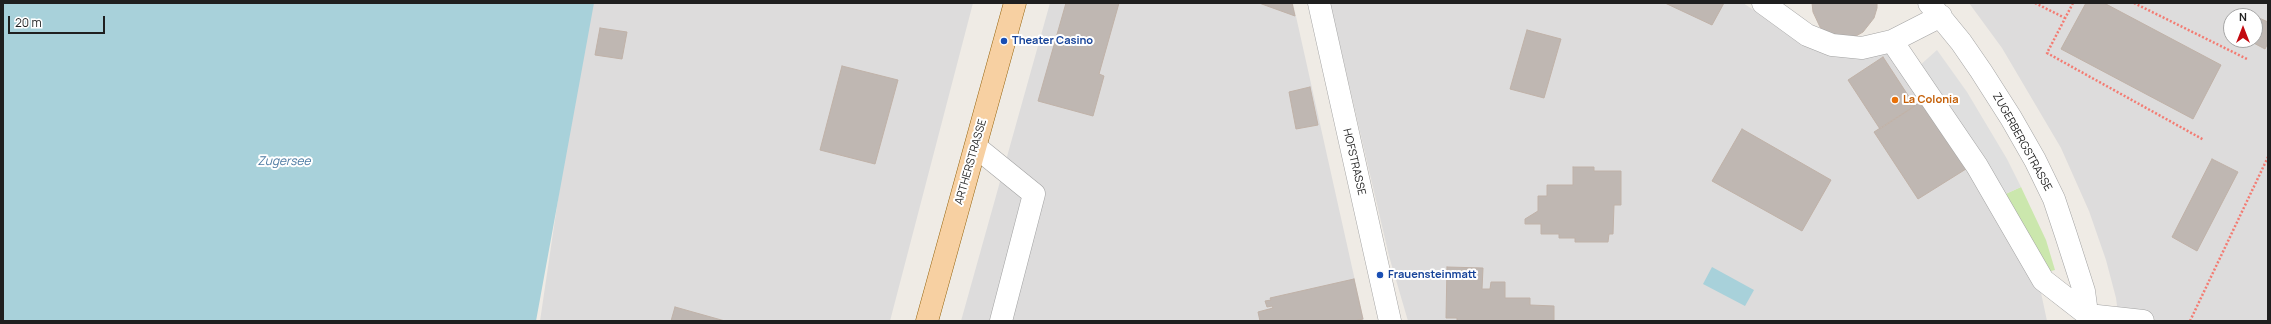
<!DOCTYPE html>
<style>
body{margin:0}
#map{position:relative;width:2271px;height:324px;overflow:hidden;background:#efebe5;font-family:Manrope,sans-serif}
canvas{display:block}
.frame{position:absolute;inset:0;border:4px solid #1f1f1f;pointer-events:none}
.north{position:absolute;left:2223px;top:8px;width:40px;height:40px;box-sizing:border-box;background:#fff;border:1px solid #a5a5a5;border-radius:50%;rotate:0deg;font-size:11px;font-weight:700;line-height:16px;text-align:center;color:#1f1f1f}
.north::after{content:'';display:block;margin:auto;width:14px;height:18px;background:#c30a10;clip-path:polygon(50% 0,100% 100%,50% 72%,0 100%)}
.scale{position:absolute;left:8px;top:16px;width:97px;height:18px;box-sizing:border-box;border:2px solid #1f1f1f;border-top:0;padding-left:5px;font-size:12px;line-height:14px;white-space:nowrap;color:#1f1f1f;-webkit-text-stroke:3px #fff;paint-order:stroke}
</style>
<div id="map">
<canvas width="2271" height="324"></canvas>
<div class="frame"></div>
<div class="north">N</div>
<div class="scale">20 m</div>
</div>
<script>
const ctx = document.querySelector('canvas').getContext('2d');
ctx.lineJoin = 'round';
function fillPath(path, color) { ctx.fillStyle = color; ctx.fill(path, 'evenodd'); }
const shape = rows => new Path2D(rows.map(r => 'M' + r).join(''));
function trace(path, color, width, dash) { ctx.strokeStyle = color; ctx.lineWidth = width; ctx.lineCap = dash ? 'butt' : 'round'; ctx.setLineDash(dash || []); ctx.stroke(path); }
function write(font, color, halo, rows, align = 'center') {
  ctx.font = font + ' Manrope,sans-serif'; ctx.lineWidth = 4; ctx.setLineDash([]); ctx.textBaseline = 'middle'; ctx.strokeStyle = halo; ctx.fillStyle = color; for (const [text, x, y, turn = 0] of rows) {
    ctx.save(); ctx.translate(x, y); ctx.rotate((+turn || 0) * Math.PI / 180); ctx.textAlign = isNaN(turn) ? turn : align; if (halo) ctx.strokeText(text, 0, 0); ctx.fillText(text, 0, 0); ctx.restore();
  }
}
const residential = shape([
 [587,3,973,3,890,321,540,321],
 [1050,3,1293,3,1364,321,961,321],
 [1330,3,1743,3,1790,34,1889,46,1973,178,2040,288,2047,321,1408,321,1389,256],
 [1969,3,2268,3,2268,321,2119,321,2116,298,2106,260,2089,211,2061,148,2002,48],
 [2231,16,2255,16,2255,40,2231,40]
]);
const grass = shape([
 [2021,187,2046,240,2055,270,2043,273,2001,196]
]);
const parking = shape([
 [1937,50,1967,92,2007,159,2021,187,2001,196,1918,67]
]);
const water = shape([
 [3,3,594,3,536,321,3,321],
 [1712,267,1754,290,1745,306,1703,284]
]);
const building = shape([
 [1066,3,1119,3,1099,74,1104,76,1093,116,1038,101,1066,3],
 [1259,3,1292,3,1295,16,1259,3],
 [1665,3,1724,3,1712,25,1665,3],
 [1812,3,1877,3,1877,8,1874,18,1863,32,1856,36,1842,38,1826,32,1820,27,1813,12,1812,3],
 [2086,3,2104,3,2221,65,2193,119,2061,49,2086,3],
 [2259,18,2268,22,2268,43,2265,49,2248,40,2255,40,2255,26,2259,18],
 [600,28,627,32,622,59,595,55,600,28],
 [1527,30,1561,39,1544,98,1510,89,1527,30],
 [1883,57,1915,106,1880,129,1848,80,1883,57],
 [842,66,898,80,875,164,820,150,842,66],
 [1310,87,1318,125,1296,129,1289,92,1310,87],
 [1922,101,1966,169,1918,199,1874,132,1922,101],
 [1742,129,1831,180,1802,231,1712,181,1742,129],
 [2212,159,2238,172,2197,251,2172,237,2212,159],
 [1573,167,1594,167,1594,171,1621,171,1621,205,1614,205,1613,234,1609,234,1608,242,1575,242,1575,238,1559,238,1559,234,1541,234,1541,224,1525,224,1525,219,1538,211,1538,196,1547,196,1547,185,1573,185,1573,167],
 [1447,267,1483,268,1482,289,1490,289,1491,282,1505,282,1505,298,1530,298,1530,305,1554,306,1554,321,1457,321,1457,318,1446,318,1447,267],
 [1354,279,1363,319,1355,321,1260,321,1258,312,1273,308,1272,306,1267,307,1265,301,1271,300,1270,298,1354,279],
 [675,307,725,321,671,321,675,307]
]);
const path = shape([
 [2035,3,2065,18],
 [2073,3,2047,53,2204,140],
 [2134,3,2247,59],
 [2190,321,2268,157]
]);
const minor = shape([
 [1319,3,1390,321],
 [1763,3,1807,35,1832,45,1862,48,1892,41,1977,166,2043,280,2088,315,2143,321],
 [1929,3,1961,42,1981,71,2011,118,2035,160,2054,199,2066,235,2084,291,2088,321],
 [1892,41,1941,16],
 [976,147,1034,194,1001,321]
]);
const major = shape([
 [927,321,1015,3]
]);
const markers = [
 [1004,41,4,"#1a4fb4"],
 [1895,100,4,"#e8710a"],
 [1380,275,4,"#1a4fb4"]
];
const transitNames = [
 ["Theater Casino",1012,41],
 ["Frauensteinmatt",1388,275]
];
const foodNames = [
 ["La Colonia",1903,100]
];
const streetNames = [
 ["ZUGERBERGSTRASSE",2022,142,61],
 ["ARTHERSTRASSE",971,162,-74],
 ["HOFSTRASSE",1354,162,77]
];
const waterNames = [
 ["Zugersee",284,162]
];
fillPath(residential, '#dddcdc');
fillPath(grass, '#cbe7ad');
fillPath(parking, '#dfdfdf');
fillPath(water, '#a8d1da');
fillPath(building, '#bfb7b2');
trace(building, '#c0b2a8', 1);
trace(minor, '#a3a3a3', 23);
trace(major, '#925f07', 23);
trace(path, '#f37b72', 2.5, [2, 2]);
trace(minor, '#fff', 22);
trace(major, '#f7d0a2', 22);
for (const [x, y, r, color] of markers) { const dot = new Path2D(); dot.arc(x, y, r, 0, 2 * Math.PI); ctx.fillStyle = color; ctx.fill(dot); trace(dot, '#fff', 1.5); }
write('bold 11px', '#164399', '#fff', transitNames, 'left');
write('bold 11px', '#c56008', '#fff', foodNames, 'left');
write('11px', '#1f1f1f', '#fff', streetNames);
write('italic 12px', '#4c7aa2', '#fff', waterNames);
</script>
